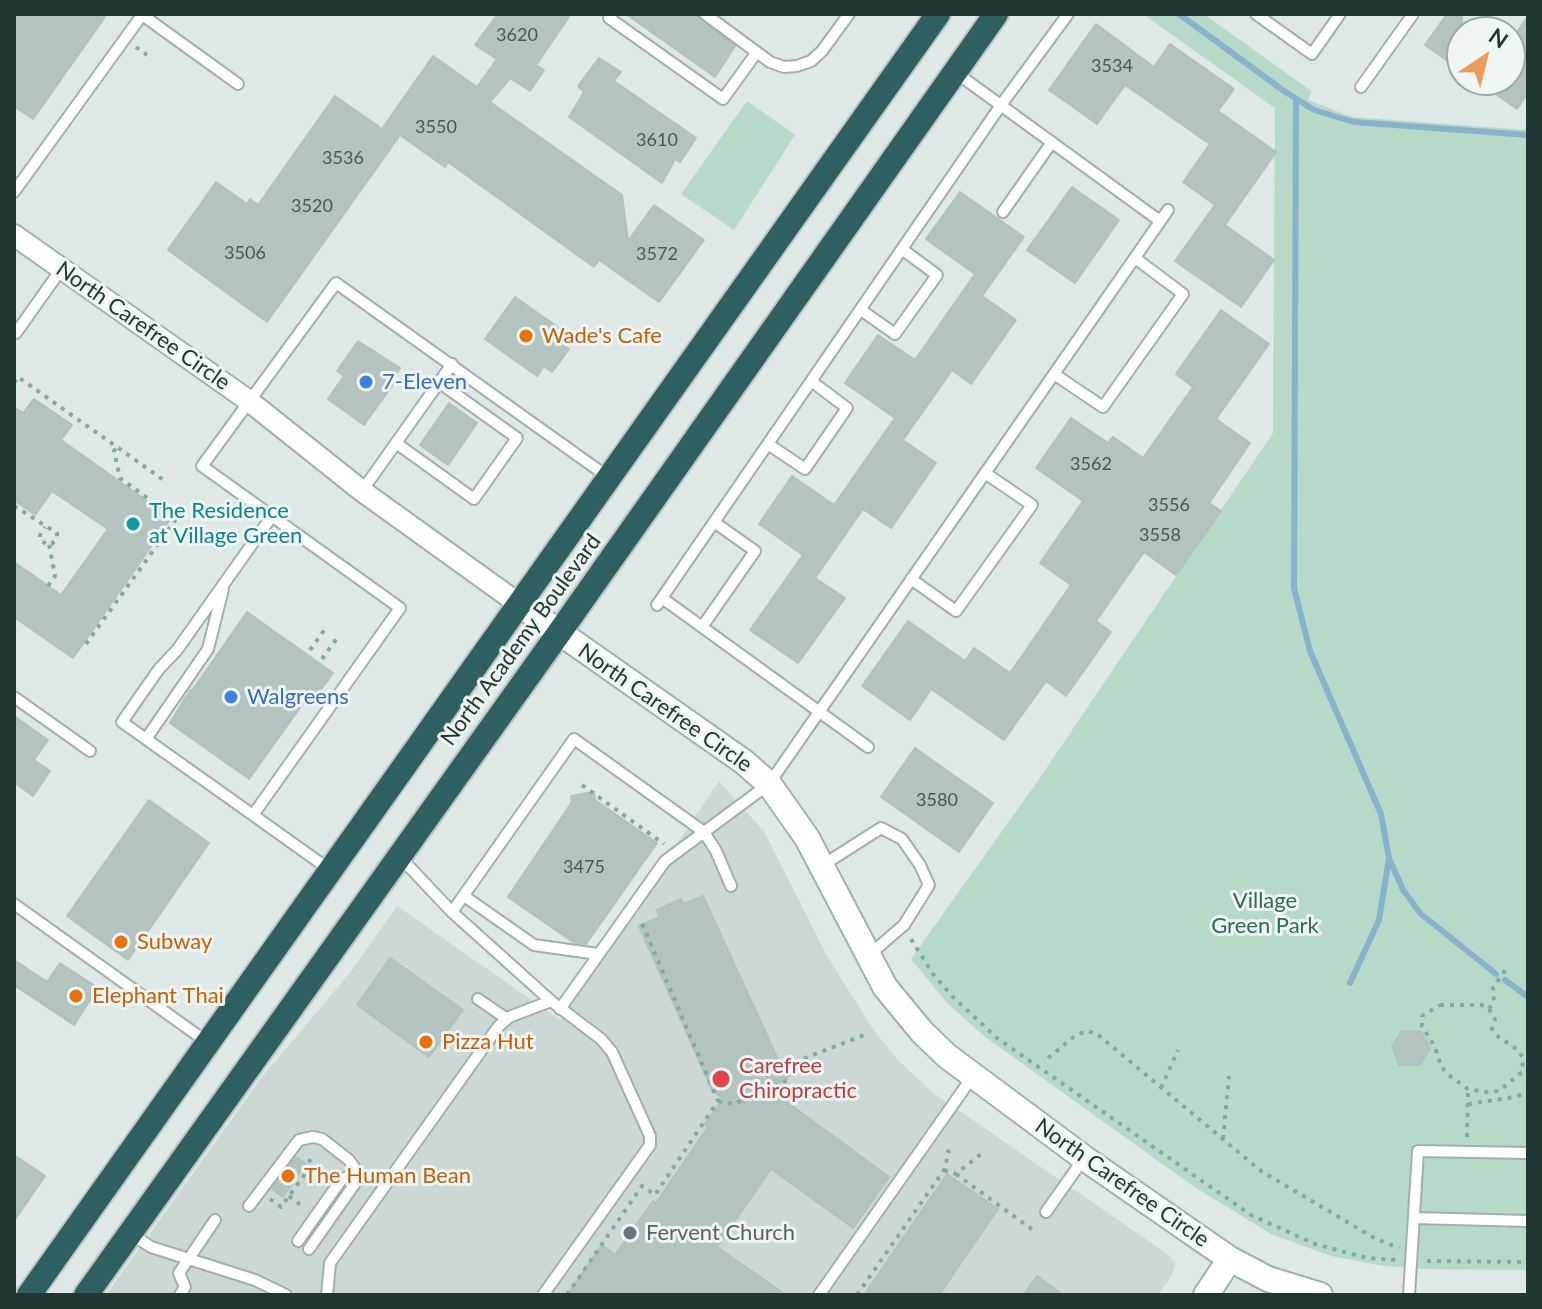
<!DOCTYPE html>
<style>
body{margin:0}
#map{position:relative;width:1542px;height:1309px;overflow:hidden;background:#dee8e6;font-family:Lato,sans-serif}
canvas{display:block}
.frame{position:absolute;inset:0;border:16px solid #203736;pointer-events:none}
.north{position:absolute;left:1446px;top:16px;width:80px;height:80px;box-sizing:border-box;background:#eef5f3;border:2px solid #9ca9a7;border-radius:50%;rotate:35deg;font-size:22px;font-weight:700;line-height:32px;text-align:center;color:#203736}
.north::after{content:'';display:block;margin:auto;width:28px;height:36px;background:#e99d5b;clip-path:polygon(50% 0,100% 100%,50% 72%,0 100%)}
</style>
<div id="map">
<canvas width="1542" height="1309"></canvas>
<div class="frame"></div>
<div class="north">N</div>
</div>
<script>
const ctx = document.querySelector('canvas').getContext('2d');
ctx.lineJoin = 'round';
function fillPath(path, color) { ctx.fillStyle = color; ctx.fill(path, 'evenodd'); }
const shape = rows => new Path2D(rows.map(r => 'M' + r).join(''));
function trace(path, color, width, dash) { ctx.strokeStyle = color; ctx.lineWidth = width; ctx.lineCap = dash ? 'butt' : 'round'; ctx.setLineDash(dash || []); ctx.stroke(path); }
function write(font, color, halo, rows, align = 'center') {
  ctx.font = font + ' Lato,sans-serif'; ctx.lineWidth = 6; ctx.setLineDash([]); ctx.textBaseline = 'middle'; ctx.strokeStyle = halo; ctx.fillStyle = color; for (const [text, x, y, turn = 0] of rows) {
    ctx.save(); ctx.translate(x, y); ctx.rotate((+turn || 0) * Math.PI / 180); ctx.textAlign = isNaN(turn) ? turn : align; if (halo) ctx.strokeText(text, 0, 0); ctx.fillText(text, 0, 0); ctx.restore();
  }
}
const built = shape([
 [719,781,765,833,827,956,873,1029,896,1058,932,1092,1169,1255,1175,1263,1172,1275,1158,1295,106,1295,262,1077,349,974,397,906,560,1020]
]);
const green = shape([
 [1143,14,1204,14,1311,91,1308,100,1352,117,1528,130,1528,1270,1424,1269,1384,1266,1331,1256,1271,1234,1193,1186,984,1036,947,1003,911,959,1037,782,1273,433,1275,108],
 [747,101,795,135,734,230,681,194]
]);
const stream = shape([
 [1179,14,1284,91,1314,110,1354,122,1528,135],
 [1296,99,1294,588,1310,651,1381,814,1389,858,1379,920,1350,983],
 [1389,858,1403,890,1421,914,1496,974],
 [1505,980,1528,997]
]);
const building = shape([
 [14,14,107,14,33,119,14,106,14,14],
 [498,14,571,14,536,65,544,70,530,91,510,78,490,102,622,195,628,241,654,205,704,240,659,302,599,260,594,267,448,162,445,167,400,135,267,322,168,250,216,182,247,204,250,199,258,205,335,96,382,129,433,56,477,87,497,59,475,45,498,14],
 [626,14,695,14,735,46,715,77,626,14],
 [1447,14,1462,14,1462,71,1425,45,1447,14],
 [1528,16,1528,93,1517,109,1476,80,1510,80,1510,42,1528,16],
 [1096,24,1154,67,1170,44,1234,89,1218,111,1276,152,1225,225,1274,260,1241,307,1175,261,1215,205,1183,182,1210,144,1125,85,1097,124,1049,90,1096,24],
 [599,58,621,72,614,81,696,138,680,162,675,159,662,183,569,117,584,92,578,86,599,58],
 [1072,187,1119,220,1075,283,1027,250,1072,187],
 [960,192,1024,237,982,296,1016,320,971,384,952,370,903,440,936,463,891,528,863,509,815,578,845,598,798,663,750,630,803,555,759,524,792,476,834,505,895,418,845,383,878,335,915,360,975,274,926,239,960,192],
 [515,297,566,333,560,343,569,349,552,372,544,366,537,376,485,339,515,297],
 [1221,310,1269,344,1216,419,1250,443,1209,503,1221,511,1176,575,1144,552,1096,621,1111,632,1066,696,1046,681,1004,740,931,689,910,720,862,686,908,621,965,661,974,648,1010,673,1071,585,1040,563,1083,501,1036,468,1071,418,1108,443,1113,437,1143,458,1193,387,1176,374,1221,310],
 [358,341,400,368,391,381,394,383,364,425,328,399,344,376,337,371,358,341],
 [34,399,72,425,61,440,171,518,73,658,14,617,14,562,61,595,108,529,52,491,35,515,14,500,14,407,23,413,34,399],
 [449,403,477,423,448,465,420,445,449,403],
 [247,612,333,673,314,699,309,695,249,779,170,723,190,690,192,691,247,612],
 [14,716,48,740,34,760,50,771,33,796,14,782,14,716],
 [915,748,993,803,959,852,881,797,915,748],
 [594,792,595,800,657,843,586,944,573,942,508,897,572,802,571,796,594,792],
 [149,800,209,843,128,960,67,916,149,800],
 [703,896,787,1079,769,1089,889,1177,853,1228,771,1169,717,1247,786,1295,567,1295,602,1245,615,1255,653,1201,656,1203,708,1127,704,1125,723,1099,712,1090,639,926,660,917,657,910,681,899,684,904,703,896],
 [390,958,463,1010,429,1057,357,1005,390,958],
 [14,960,47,982,60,963,98,988,74,1025,14,985,14,960],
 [1402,1031,1421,1032,1430,1048,1420,1065,1399,1065,1392,1046,1402,1031],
 [14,1155,45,1176,14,1221,14,1155],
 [296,1157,306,1164,283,1197,272,1189,296,1157],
 [947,1174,998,1209,939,1295,864,1295,947,1174],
 [1037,1276,1063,1295,1023,1295,1037,1276]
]);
const path = shape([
 [136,47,147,55],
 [14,383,18,377,165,481],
 [14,506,57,533,57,537,52,544,48,545,40,540,40,535,45,527],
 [48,586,55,576,49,544],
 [86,644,176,519,120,478,114,451,117,447],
 [310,650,325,629],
 [322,659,337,638],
 [582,785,664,844],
 [911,939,933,974,952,996,997,1038,1251,1215,1315,1244,1367,1258,1398,1260],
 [1440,1005,1482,1005,1489,1009,1495,1019,1492,1029,1496,1035,1518,1050,1523,1058,1522,1072,1499,1091,1486,1092,1468,1089,1446,1073,1441,1066,1435,1047,1422,1026,1422,1016,1440,1005],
 [1489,1009,1494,1001,1493,988,1506,969],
 [1048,1058,1075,1036,1086,1031,1096,1033,1261,1171,1376,1239,1399,1248],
 [1161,1088,1178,1050],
 [718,1101,734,1104,790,1079,787,1065,867,1034],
 [1468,1104,1515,1097,1528,1092],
 [1467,1137,1468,1089],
 [1223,1139,1229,1076],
 [944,1170,956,1174,981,1154],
 [956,1174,1033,1230],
 [289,1196,303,1207,302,1209],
 [270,1199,281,1207,313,1163,303,1156],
 [1427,1261,1528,1262],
 [567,1295,642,1186,655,1195,718,1101,641,921],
 [857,1295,944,1170,949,1152,942,1146]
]);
const lane = shape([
 [141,14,238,84],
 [612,14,609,18,723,99,757,52],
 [705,14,770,62,784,67,797,66,811,61,822,51,849,14],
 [1256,14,1312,54,1340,14],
 [955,72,1160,221],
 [1361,87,1413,14],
 [14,192,142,15],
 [1003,212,1052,142],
 [861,310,895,334,937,275,903,250],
 [16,333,62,268],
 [1054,374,1103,407,1183,294,1135,258],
 [396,443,474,499,517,438,440,383],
 [768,444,805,469,847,408,811,381],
 [362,491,452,364],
 [911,579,956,611,1032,505,985,473],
 [662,598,868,747],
 [657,605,1001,105,1068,14],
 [702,627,755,551,714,522],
 [14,697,90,751],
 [146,739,208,649,223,589],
 [253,815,122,722,159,669,177,650,272,516],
 [400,857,452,912,551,1001,601,1039,612,1052,650,1136,650,1145,543,1295],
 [823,865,881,828,902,839,920,865,929,885,904,925,869,955],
 [330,870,253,815,400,608,202,466,336,283,608,477],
 [464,896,534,945,598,954],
 [14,904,207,1042],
 [452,912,574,739,704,832,716,851,731,886],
 [478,999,507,1019],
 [560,1009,665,861,769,784,1168,210],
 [249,1206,299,1140,313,1137,322,1139,349,1160,354,1167,356,1182,309,1249],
 [1046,1212,1084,1158],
 [1414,1218,1528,1221],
 [131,1234,151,1247,255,1280,286,1295],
 [298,1241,341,1180,354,1174],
 [180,1295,185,1287,179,1273,215,1220],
 [327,1295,330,1263,498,1027,509,1017,551,1001],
 [819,1295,973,1076],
 [1409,1295,1418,1151,1528,1153]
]);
const street = shape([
 [14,235,249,401,362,491,519,604]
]);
const secondary = shape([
 [519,604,744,762,769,784,807,838,885,987,922,1032,947,1056,1084,1158,1230,1259,1268,1279,1320,1295],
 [1206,1295,1230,1259]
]);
const highway = shape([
 [29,1295,938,14],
 [86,1295,559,633,996,14]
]);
const markers = [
 [526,336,8,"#e8710a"],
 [366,382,8,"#3f7fe0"],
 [133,524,8,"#0f9aa8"],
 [231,697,8,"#3f7fe0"],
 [121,942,8,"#e8710a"],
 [76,996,8,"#e8710a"],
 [426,1042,8,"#e8710a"],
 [721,1079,10,"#e0444e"],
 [288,1176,8,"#e8710a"],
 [630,1233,8,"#6b7280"]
];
const numberNames = [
 ["3620",517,35],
 ["3534",1112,66],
 ["3550",436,127],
 ["3610",657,140],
 ["3536",343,158],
 ["3520",312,206],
 ["3506",245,253],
 ["3572",657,254],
 ["3562",1091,464],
 ["3556",1169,505],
 ["3558",1160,535],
 ["3580",937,800],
 ["3475",584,867]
];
const streetNames = [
 ["North Carefree Circle",143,326,35],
 ["North Academy Boulevard",521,640,-54],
 ["North Carefree Circle",665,708,35],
 ["North Carefree Circle",1122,1183,35]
];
const foodNames = [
 ["Wade's Cafe",542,336],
 ["Subway",137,942],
 ["Elephant Thai",92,996],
 ["Pizza Hut",442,1042],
 ["The Human Bean",304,1176]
];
const shopNames = [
 ["7-Eleven",382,382],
 ["Walgreens",247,697]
];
const cultureNames = [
 ["The Residence",149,511],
 ["at Village Green",149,536]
];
const parkNames = [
 ["Village",1265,901],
 ["Green Park",1265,926]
];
const healthNames = [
 ["Carefree",739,1066],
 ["Chiropractic",739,1091]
];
const worshipNames = [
 ["Fervent Church",646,1233]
];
fillPath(built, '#ccd8d5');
fillPath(green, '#b7d9c8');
trace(stream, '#88b2cb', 6);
fillPath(building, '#b3c3bf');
trace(building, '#b1c1be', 2);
trace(lane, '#a1afae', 14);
trace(street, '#a1afae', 24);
trace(secondary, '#9eb3b0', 28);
trace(highway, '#bcc3c3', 28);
trace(path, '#80aaa6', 4, [4, 6]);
trace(lane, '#fff', 10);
trace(street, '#fff', 20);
trace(secondary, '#fff', 24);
trace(highway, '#2e6061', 24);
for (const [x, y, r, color] of markers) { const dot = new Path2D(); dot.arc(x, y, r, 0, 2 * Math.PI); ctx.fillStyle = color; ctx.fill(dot); trace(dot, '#eef5f3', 3); }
write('18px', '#455a58', null, numberNames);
write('22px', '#203736', '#eef5f3', streetNames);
write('22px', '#c56008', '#eef5f3', foodNames, 'left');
write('22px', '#366cbe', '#eef5f3', shopNames, 'left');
write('22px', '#0d838f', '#eef5f3', cultureNames, 'left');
write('22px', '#2d6b53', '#eef5f3', parkNames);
write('22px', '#be3a42', '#eef5f3', healthNames, 'left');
write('22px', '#5b616d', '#eef5f3', worshipNames, 'left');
</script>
